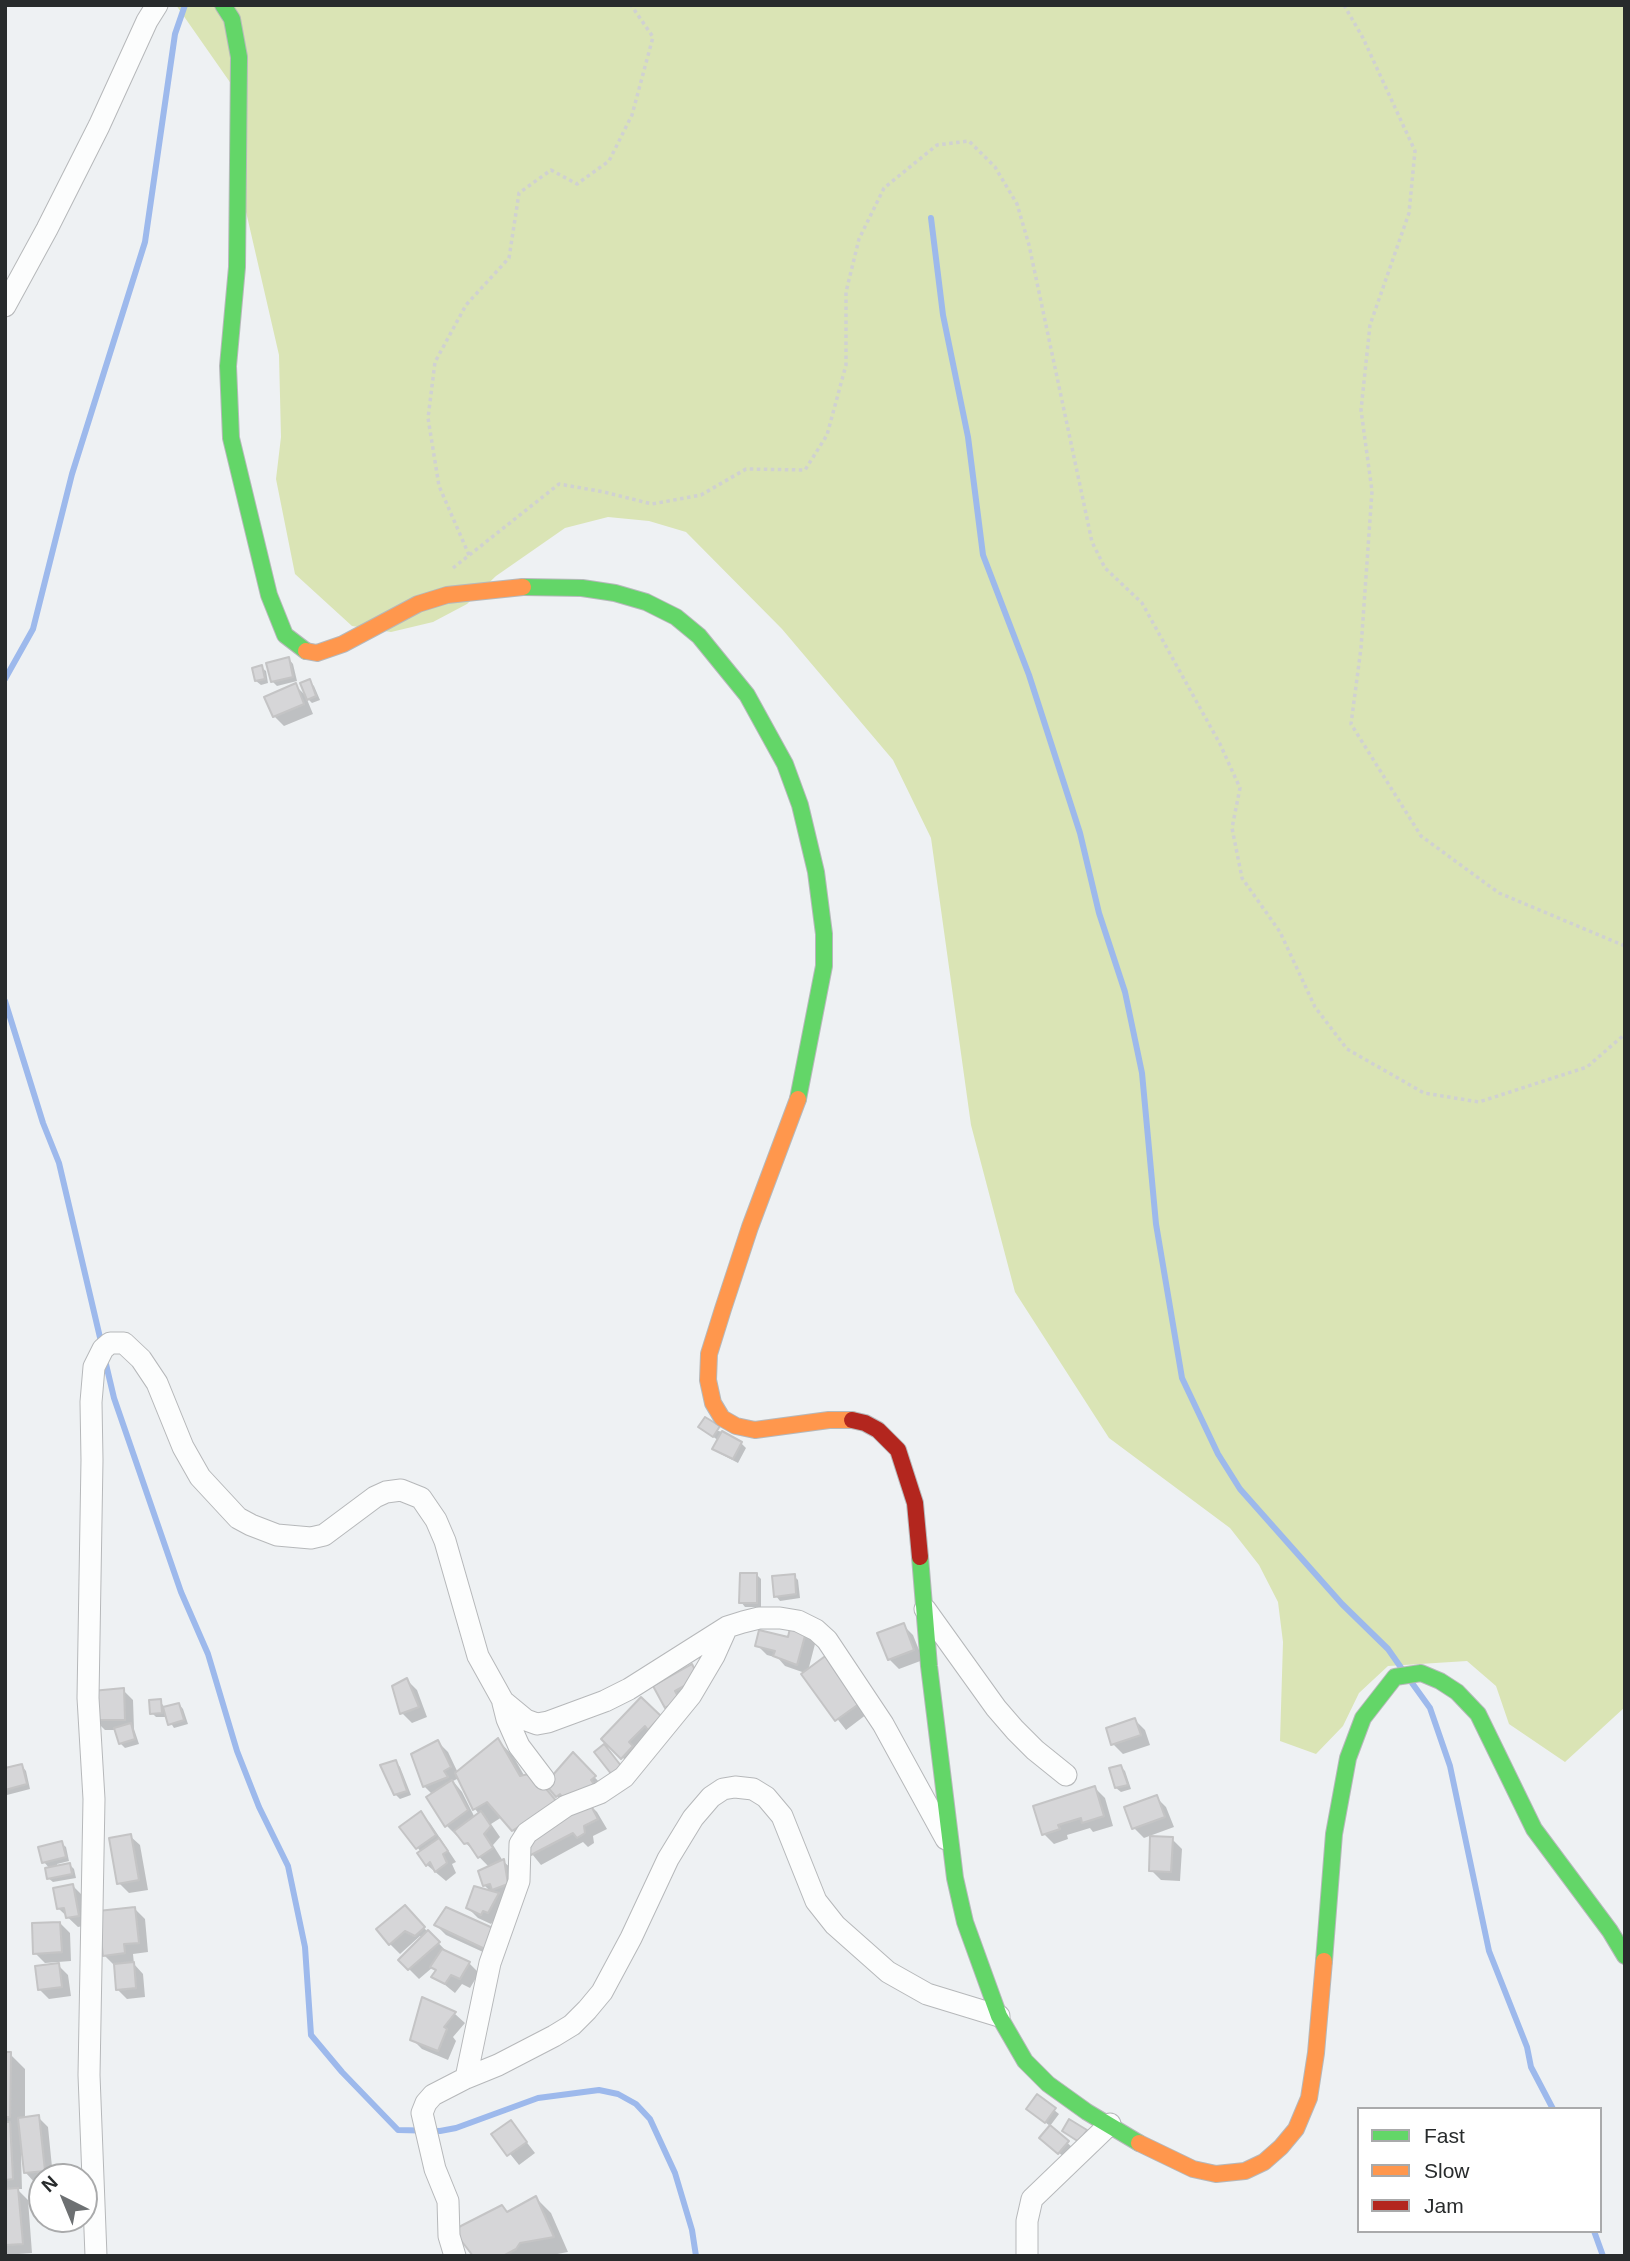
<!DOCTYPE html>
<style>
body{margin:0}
#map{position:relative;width:1630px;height:2261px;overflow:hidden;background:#eef1f3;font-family:Arial,sans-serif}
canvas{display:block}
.frame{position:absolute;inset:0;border:7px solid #282b2c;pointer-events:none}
.legend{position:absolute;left:1357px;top:2107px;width:245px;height:126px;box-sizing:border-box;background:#fff;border:2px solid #a9aaab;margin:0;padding:9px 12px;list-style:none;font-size:21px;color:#282b2c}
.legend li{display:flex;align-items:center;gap:14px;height:35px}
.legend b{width:35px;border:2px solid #a9aaab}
.north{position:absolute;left:28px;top:2163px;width:70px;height:70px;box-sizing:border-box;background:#fff;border:2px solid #a9aaab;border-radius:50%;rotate:317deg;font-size:19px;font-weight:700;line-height:28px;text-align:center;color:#282b2c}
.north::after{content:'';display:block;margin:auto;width:24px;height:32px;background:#6d7072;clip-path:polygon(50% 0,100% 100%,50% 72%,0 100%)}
</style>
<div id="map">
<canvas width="1630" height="2261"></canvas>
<div class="frame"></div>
<ul class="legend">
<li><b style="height:9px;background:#63d668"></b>Fast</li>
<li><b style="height:9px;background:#ff974d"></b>Slow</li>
<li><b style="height:9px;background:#b3261e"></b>Jam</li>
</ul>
<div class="north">N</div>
</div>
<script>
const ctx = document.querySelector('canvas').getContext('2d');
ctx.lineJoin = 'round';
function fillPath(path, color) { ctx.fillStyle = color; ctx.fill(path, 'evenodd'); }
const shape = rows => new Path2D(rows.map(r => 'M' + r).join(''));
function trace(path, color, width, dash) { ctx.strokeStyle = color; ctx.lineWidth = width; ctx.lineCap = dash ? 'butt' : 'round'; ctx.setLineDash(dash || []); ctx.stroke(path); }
const green = shape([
 [176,5,1625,5,1625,1707,1565,1762,1509,1724,1496,1686,1467,1661,1388,1666,1359,1693,1343,1726,1316,1754,1280,1741,1283,1642,1278,1602,1259,1565,1230,1528,1109,1438,1015,1292,971,1125,931,838,893,760,782,629,686,532,649,521,608,517,565,528,496,576,467,604,433,622,391,632,352,626,295,574,276,479,281,437,279,355,244,203,234,88]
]);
const shadow = shape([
 [289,659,293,664,297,681,277,686,272,681],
 [261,667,266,671,268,683,261,685,256,681],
 [309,681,314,686,320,700,312,703,306,697,313,714,284,726,274,716,295,685,308,698],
 [700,1427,723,1432,741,1443,746,1448,738,1463,719,1453,715,1448,719,1441],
 [757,1575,761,1579,761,1607,745,1607,741,1602],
 [794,1576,798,1580,800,1598,780,1601,776,1596],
 [903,1625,913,1635,923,1660,899,1669,889,1659],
 [805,1634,815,1644,808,1671,871,1711,846,1730,803,1675,805,1673,785,1666,778,1658,767,1655,757,1645],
 [701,1677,708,1688,683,1702,677,1717,667,1707,655,1687],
 [407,1680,417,1690,427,1717,412,1723,402,1713,394,1687],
 [123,1690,133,1700,134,1729,139,1744,125,1748,121,1744,117,1730,105,1730,95,1720],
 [641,1700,669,1727,632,1767,604,1739],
 [160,1701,165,1708,179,1704,183,1709,188,1724,174,1728,167,1717,156,1717,152,1713],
 [1135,1720,1145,1730,1150,1745,1123,1754,1113,1744],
 [498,1740,513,1756,525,1777,532,1775,567,1813,567,1806,557,1796,573,1755,604,1787,588,1803,597,1812,607,1829,593,1836,594,1843,588,1847,583,1842,541,1865,502,1817,491,1824,500,1837,493,1845,503,1861,514,1871,498,1921,494,1920,491,1924,478,1918,468,1908,492,1893,484,1885,490,1868,458,1835,457,1836,447,1826,429,1797,433,1795,424,1786,438,1742,448,1752,458,1773],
 [459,1778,475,1809,479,1814,475,1818,462,1792,453,1781],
 [396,1762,400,1767,411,1795,400,1799,395,1794],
 [22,1766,26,1771,30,1789,7,1795,5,1770],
 [1121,1767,1125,1771,1131,1789,1121,1792,1116,1788],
 [1095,1788,1105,1798,1113,1826,1093,1832,1090,1828,1067,1835,1068,1839,1054,1844,1044,1834],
 [1156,1797,1166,1807,1174,1827,1144,1838,1134,1828],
 [420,1814,430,1823,456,1862,452,1864,456,1873,446,1881,427,1865,421,1852,401,1827],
 [130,1836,140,1845,148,1890,129,1893,119,1883],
 [1172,1839,1182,1849,1180,1881,1161,1880,1151,1870],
 [61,1843,66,1847,69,1861,57,1864,58,1867,70,1865,74,1869,76,1878,53,1882,48,1878,50,1869,44,1862],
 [73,1886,83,1896,88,1925,78,1927,59,1909],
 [404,1907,448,1953,469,1963,479,1973,470,1988,462,1984,455,1993,434,1976,437,1972,433,1967,419,1979,400,1960,422,1938,420,1936,400,1954,390,1944],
 [135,1909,145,1919,148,1952,133,1954,134,1964,143,1974,145,1997,127,1999,117,1989,114,1965,104,1955],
 [447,1909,496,1958,446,1935,436,1925],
 [60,1923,70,1933,71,1961,45,1963,35,1953],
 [58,1965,68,1975,71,1996,49,1999,39,1989],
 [423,2000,455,2014,465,2023,453,2037,456,2041,448,2060,422,2049,412,2039],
 [5,2054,10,2054,25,2069,25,2119,38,2117,48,2127,53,2177,42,2177,42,2182,35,2183,26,2173,24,2155,21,2155,22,2189,17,2189,28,2200,32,2253,5,2255],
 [1038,2097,1059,2114,1050,2126,1033,2113],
 [511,2122,535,2153,519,2165,494,2134],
 [1050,2128,1072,2147,1064,2157,1046,2142],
 [536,2198,551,2213,568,2252,547,2256,475,2256,508,2214]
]);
const stream = shape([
 [931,218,943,315,968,437,983,555,1029,675,1080,833,1099,913,1125,992,1142,1073,1156,1224,1182,1378,1218,1454,1240,1489,1342,1604,1388,1649,1402,1669],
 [5,679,33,629,72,474,145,242,175,34,185,5],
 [5,1001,43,1123,59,1163,102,1346],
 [105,1360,114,1398,181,1592,208,1654,237,1751,259,1807,288,1866,305,1947,311,2035,342,2072,398,2130,440,2131,456,2128,538,2098,599,2090,618,2094,636,2104,650,2119,675,2173,692,2230,696,2256],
 [1412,1683,1430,1708,1450,1766,1489,1951,1527,2047,1531,2067,1553,2109],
 [1594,2231,1603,2256]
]);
const building = shape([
 [289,657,293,677,271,682,266,663,289,657],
 [262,665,265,679,255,681,252,668,262,665],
 [310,679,316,696,307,700,300,683,310,679],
 [296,683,304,704,273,717,264,697,296,683],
 [705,1417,720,1426,713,1437,698,1427,705,1417],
 [722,1431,742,1442,733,1459,712,1449,722,1431],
 [740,1573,757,1573,757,1603,739,1603,740,1573],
 [795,1574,796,1594,774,1597,772,1576,795,1574],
 [904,1623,914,1650,888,1660,877,1633,904,1623],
 [790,1628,806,1632,797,1665,773,1656,775,1651,755,1646,759,1630,788,1637,790,1628],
 [828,1654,863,1701,835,1721,801,1674,828,1654],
 [692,1664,699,1678,675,1691,680,1700,665,1708,653,1686,692,1664],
 [407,1678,419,1707,400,1714,392,1686,407,1678],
 [124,1688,125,1720,94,1720,92,1691,124,1688],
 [641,1697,661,1716,648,1730,645,1726,629,1742,633,1746,621,1759,601,1739,641,1697],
 [161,1699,162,1713,150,1714,149,1700,161,1699],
 [179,1703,184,1720,168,1725,163,1707,179,1703],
 [1135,1718,1141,1735,1111,1745,1106,1728,1135,1718],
 [131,1723,135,1739,119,1744,114,1728,131,1723],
 [498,1738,520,1776,533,1773,557,1802,512,1831,487,1802,473,1810,455,1773,498,1738],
 [438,1740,451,1767,444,1771,448,1777,423,1787,411,1754,438,1740],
 [604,1744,622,1767,612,1775,594,1752,604,1744],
 [573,1752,596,1776,591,1780,595,1786,564,1800,560,1794,556,1797,545,1784,573,1752],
 [396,1760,407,1791,394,1795,380,1765,396,1760],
 [22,1764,27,1784,5,1790,5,1768,22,1764],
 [1121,1765,1128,1785,1115,1788,1109,1768,1121,1765],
 [452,1780,468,1810,445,1827,426,1797,452,1780],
 [1095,1786,1104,1816,1082,1823,1081,1818,1058,1825,1060,1829,1042,1835,1033,1806,1095,1786],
 [1157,1795,1165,1817,1132,1829,1124,1807,1157,1795],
 [588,1800,598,1819,584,1826,585,1833,577,1838,573,1833,529,1856,523,1842,588,1800],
 [421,1811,436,1835,416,1849,399,1827,421,1811],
 [481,1811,491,1826,484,1834,493,1848,478,1858,468,1843,464,1844,454,1831,481,1811],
 [131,1834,139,1880,117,1884,109,1838,131,1834],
 [1150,1836,1173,1837,1171,1872,1149,1871,1150,1836],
 [439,1838,448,1851,443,1854,447,1863,435,1872,430,1862,426,1866,417,1853,439,1838],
 [62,1841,66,1857,42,1863,38,1847,62,1841],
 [504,1859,508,1884,492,1890,490,1884,483,1886,478,1871,504,1859],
 [70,1863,72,1874,47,1879,45,1868,70,1863],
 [73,1884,79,1916,66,1918,64,1908,57,1909,53,1888,73,1884],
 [474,1886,499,1893,488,1913,483,1911,481,1915,466,1908,474,1886],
 [405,1905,425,1927,415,1936,405,1931,389,1945,376,1929,405,1905],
 [135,1907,139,1943,124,1944,125,1953,103,1956,98,1911,135,1907],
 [446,1907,495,1929,485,1949,434,1925,446,1907],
 [60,1922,62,1952,33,1954,32,1923,60,1922],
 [428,1930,440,1942,408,1970,398,1960,428,1930],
 [442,1949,470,1962,460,1979,451,1975,445,1984,431,1977,436,1970,430,1967,442,1949],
 [134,1962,136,1988,116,1990,114,1964,134,1962],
 [59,1963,62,1987,38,1990,35,1966,59,1963],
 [422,1997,456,2012,444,2027,447,2029,438,2051,410,2040,422,1997],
 [5,2052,11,2052,10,2117,5,2117,5,2052],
 [1037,2094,1056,2108,1045,2123,1026,2109,1037,2094],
 [39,2115,45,2171,24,2173,18,2118,39,2115],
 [1069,2119,1087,2130,1079,2142,1062,2131,1069,2119],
 [511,2120,527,2142,507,2156,491,2134,511,2120],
 [5,2122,10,2122,13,2179,5,2180,5,2122],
 [1050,2125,1069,2141,1058,2154,1039,2138,1050,2125],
 [18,2188,23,2244,5,2245,5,2189,18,2188],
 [536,2196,554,2237,520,2243,516,2249,503,2256,473,2256,453,2230,502,2205,507,2212,536,2196]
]);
const path = shape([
 [1344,5,1363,38,1415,151,1409,213,1370,325,1361,410,1372,491,1361,648,1351,724,1421,836,1499,893,1625,946],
 [469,555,439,486,428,418,435,362,466,305,509,258,519,193,551,170,577,184,609,161,632,115,653,37,631,5],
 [453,568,559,484,604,492,652,504,701,495,746,469,805,470,827,435,846,365,846,292,859,239,884,188,937,145,969,141,995,167,1017,204,1029,245,1092,542,1105,568,1142,603,1220,744,1240,788,1232,828,1242,878,1280,932,1315,1007,1347,1049,1424,1093,1479,1102,1587,1067,1625,1034]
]);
const street = shape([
 [5,306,47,229,99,126,147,21,157,5],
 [925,1609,996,1708,1015,1730,1035,1750,1066,1775],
 [503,1703,507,1719,519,1746,544,1779],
 [466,2078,498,2065,554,2036,572,2025,587,2010,602,1992,631,1938,668,1859,693,1818,711,1797,723,1789,735,1787,753,1789,766,1797,782,1816,816,1901,835,1925,888,1972,927,1994,999,2016],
 [96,2256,89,2075,94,1799,88,1698,92,1460,91,1402,94,1367,103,1349,110,1343,124,1343,141,1359,157,1383,183,1447,200,1477,238,1518,251,1525,277,1535,311,1538,324,1535,375,1497,386,1492,401,1490,421,1498,436,1520,445,1541,478,1656,503,1701,526,1720,537,1724,548,1722,605,1701,629,1689,727,1627,743,1622,759,1618,780,1618,798,1621,816,1630,827,1640,883,1724,946,1839],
 [455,2256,449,2236,448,2201,435,2169,422,2113,426,2103,433,2095,466,2078,490,1963,519,1881,520,1844,527,1833,566,1806,600,1793,624,1777,691,1695,714,1656,727,1627],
 [1027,2256,1027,2221,1032,2199,1110,2124]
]);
const fast = shape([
 [223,5,232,19,239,57,237,267,228,366,231,438,269,595,285,635,306,651],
 [523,587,582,588,615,593,646,602,676,617,699,636,747,695,785,764,800,805,816,872,824,934,824,966,798,1099],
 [920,1557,929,1666,955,1878,965,1922,999,2016,1025,2061,1048,2084,1087,2112,1139,2143],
 [1324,1961,1334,1834,1348,1758,1363,1718,1395,1677,1421,1673,1440,1681,1457,1692,1478,1714,1534,1829,1610,1931,1625,1956]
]);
const slow = shape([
 [306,651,317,653,343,644,418,604,447,595,523,587],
 [798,1099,750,1227,723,1309,709,1354,708,1380,713,1403,722,1418,736,1426,755,1430,829,1420,852,1420],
 [1139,2143,1193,2169,1216,2174,1245,2171,1264,2162,1281,2147,1296,2129,1309,2098,1316,2053,1324,1961]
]);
const jam = shape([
 [852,1420,865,1423,878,1430,898,1450,915,1503,920,1557]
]);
fillPath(green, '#dae4b5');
fillPath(shadow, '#0003');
trace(stream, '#9db9ec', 6);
fillPath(building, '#d6d6d8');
trace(building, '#c4c4c5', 2);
trace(street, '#b6b8ba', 23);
trace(fast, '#b6b8ba', 18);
trace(slow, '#b6b8ba', 18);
trace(jam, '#b6b8ba', 18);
trace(path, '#d0d1d2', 3.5, [3.5, 3.5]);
trace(street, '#fcfdfd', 21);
trace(fast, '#63d668', 16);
trace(slow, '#ff974d', 16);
trace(jam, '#b3261e', 16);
</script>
